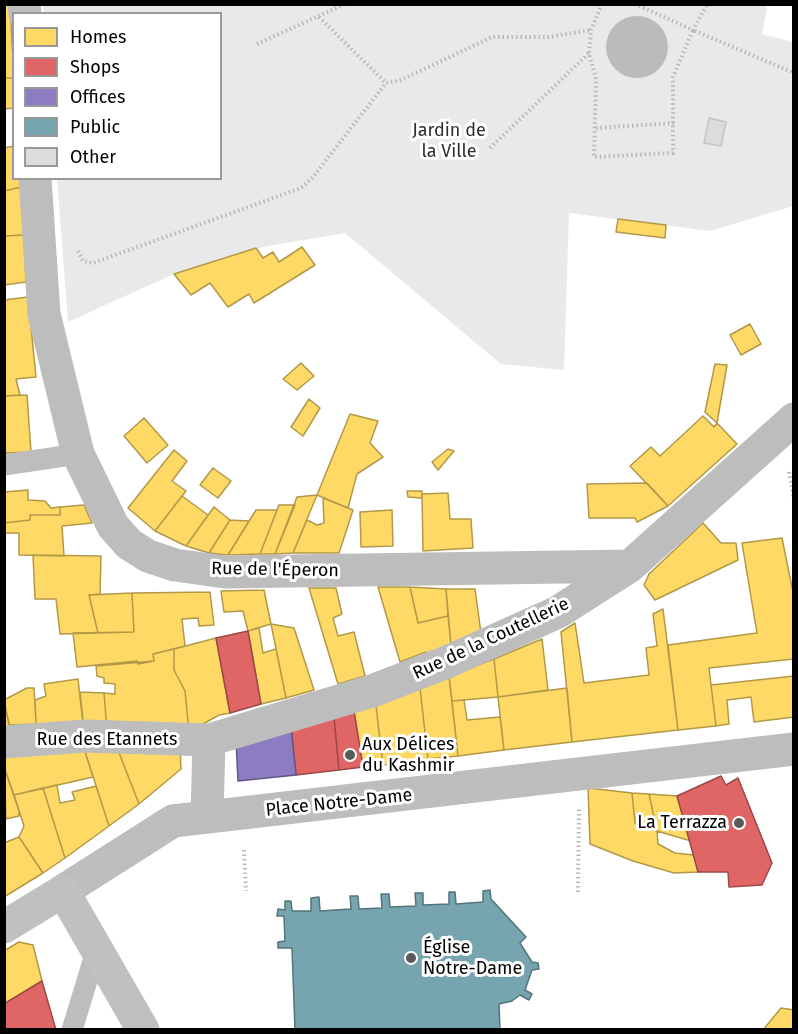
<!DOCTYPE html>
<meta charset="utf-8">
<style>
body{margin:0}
#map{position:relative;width:798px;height:1034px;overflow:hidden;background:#fff;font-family:"Fira Sans",sans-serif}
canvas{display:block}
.frame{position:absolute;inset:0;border:6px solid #000;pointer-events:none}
.legend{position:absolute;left:12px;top:12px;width:210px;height:168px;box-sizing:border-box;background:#fff;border:2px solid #999;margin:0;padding:8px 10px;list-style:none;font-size:18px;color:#000}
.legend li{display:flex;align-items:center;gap:12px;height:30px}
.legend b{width:30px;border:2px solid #999}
</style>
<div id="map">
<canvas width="798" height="1034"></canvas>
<div class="frame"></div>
<ul class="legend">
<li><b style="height:16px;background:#ffd966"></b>Homes</li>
<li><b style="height:16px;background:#e06666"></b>Shops</li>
<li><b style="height:16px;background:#8e7cc3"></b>Offices</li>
<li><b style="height:16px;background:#76a5af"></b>Public</li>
<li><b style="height:16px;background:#dcdcdc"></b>Other</li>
</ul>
</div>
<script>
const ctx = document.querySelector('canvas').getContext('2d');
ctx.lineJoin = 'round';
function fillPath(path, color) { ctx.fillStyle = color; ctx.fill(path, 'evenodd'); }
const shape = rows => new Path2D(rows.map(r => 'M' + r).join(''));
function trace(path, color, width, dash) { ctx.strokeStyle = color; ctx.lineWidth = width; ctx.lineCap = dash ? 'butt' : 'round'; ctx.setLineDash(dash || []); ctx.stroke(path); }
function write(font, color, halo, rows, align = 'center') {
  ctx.font = font + ' "Fira Sans",sans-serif'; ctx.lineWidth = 6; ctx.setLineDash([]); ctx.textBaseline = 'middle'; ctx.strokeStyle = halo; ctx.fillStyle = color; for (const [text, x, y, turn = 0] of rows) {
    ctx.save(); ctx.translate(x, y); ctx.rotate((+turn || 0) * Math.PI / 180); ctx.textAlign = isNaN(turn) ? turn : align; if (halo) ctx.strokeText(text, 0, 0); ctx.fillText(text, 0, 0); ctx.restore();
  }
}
const green = shape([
 [43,5,765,5,767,8,762,34,793,42,793,206,710,231,569,213,564,370,501,364,345,233,246,250,174,274,68,322,57,179,220,178,220,14,44,13]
]);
const water = shape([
 '606 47a31 31 0 1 1 62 0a31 31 0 1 1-62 0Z'
]);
const homes = shape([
 [4,4,10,4,14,78,4,78,4,4],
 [4,78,14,78,14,108,4,109,4,78],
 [14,146,14,178,20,178,21,187,4,191,4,148,14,146],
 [21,187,24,235,4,236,4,191,21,187],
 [618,219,666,225,665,238,616,232,618,219],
 [24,235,26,282,4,285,4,236,24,235],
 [302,247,315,265,254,303,249,294,228,307,210,283,191,295,174,274,256,248,263,258,273,252,279,262,302,247],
 [28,297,36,377,16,379,20,395,4,396,4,300,28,297],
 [750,324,761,344,741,355,730,335,750,324],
 [301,363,314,376,297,390,283,379,301,363],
 [715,364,727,365,717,423,705,412,715,364],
 [27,395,31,452,4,453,4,396,27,395],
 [309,399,320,408,303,436,291,427,309,399],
 [350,414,378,421,370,443,383,457,357,474,348,508,317,495,350,414],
 [703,416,714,427,717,423,737,444,668,506,630,466,651,447,660,456,703,416],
 [144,418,168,445,147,463,124,436,144,418],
 [448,449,454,451,438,470,432,462,448,449],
 [174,450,187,461,172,481,186,491,155,531,128,508,174,450],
 [213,468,231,481,218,498,200,485,213,468],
 [647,483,668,506,637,522,635,518,589,518,587,484,647,483],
 [28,490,28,500,45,501,51,508,60,507,60,515,30,515,30,520,4,523,4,492,28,490],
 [407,491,422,491,422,498,408,497,407,491],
 [448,493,450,519,471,519,473,548,423,551,422,494,448,493],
 [317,495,293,553,275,554,297,497,317,495],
 [182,496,208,515,186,546,155,531,182,496],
 [323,498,353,510,339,553,293,553,307,520,317,525,324,523,323,498],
 [84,505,92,523,62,526,64,556,19,555,19,533,4,533,4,523,30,520,30,515,60,515,60,507,84,505],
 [279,505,295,505,275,554,260,554,279,505],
 [214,507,230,520,209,553,186,546,214,507],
 [256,510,277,510,260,554,228,555,256,510],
 [392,510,393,546,361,547,360,512,392,510],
 [230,520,249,521,228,555,209,553,230,520],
 [703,523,721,543,736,543,738,560,655,600,644,585,649,574,703,523],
 [782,538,794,597,794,659,709,668,716,726,678,730,668,645,757,633,742,543,782,538],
 [33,555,101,556,100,594,89,595,98,633,60,634,56,599,35,599,33,555],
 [378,587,410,587,418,623,448,616,451,645,428,656,426,652,400,662,378,587],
 [410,587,446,589,448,616,418,623,410,587],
 [309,588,336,588,342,614,333,618,338,636,354,632,365,676,338,684,309,588],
 [446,589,475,589,481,633,451,645,446,589],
 [264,590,271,624,248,631,243,611,224,612,221,591,264,590],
 [210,592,214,625,199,626,198,618,182,619,185,646,153,654,154,661,138,664,137,661,77,667,73,633,134,632,132,593,210,592],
 [132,593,134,632,98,633,89,595,132,593],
 [663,609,678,730,572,742,561,632,575,623,584,683,649,675,646,648,657,646,653,614,663,609],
 [271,624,294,628,314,690,286,698,271,624],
 [259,628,263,653,276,649,286,698,261,704,248,631,259,628],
 [216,638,230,713,219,715,189,732,185,691,174,670,174,649,216,638],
 [542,639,548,690,498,697,494,659,542,639],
 [174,649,174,670,185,691,189,732,107,731,104,693,115,694,115,684,104,683,104,678,97,676,96,666,154,661,153,654,174,649],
 [494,659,498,697,452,701,449,676,494,659],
 [449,676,458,756,428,759,420,688,449,676],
 [794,676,794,717,754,722,751,697,727,700,729,724,716,726,711,685,794,676],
 [78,679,83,724,36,724,35,700,46,696,44,684,78,679],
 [27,688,34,688,36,724,9,725,4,700,27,688],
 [420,688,428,759,383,765,376,706,420,688],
 [567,688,572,742,504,750,498,697,567,688],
 [80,692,104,693,107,731,84,730,80,692],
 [464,700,467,720,500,717,504,750,458,756,452,701,464,700],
 [4,702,10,727,4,728,4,702],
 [376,706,383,765,363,767,354,711,376,706],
 [82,742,116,745,139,804,109,826,82,742],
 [82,742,93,777,14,795,4,767,4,753,82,742],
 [116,745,180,746,181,769,139,804,116,745],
 [4,767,19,811,19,816,6,819,4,767],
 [57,785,60,803,75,800,72,792,96,786,109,826,65,858,43,788,57,785],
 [43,788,65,858,43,873,19,837,24,826,14,795,43,788],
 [588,788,632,793,635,823,657,831,658,844,675,853,694,855,698,872,674,873,633,861,590,844,588,788],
 [632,793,649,794,657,831,635,823,632,793],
 [649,794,677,796,691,841,657,831,649,794],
 [19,837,43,873,4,897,4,843,19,837],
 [19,942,33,945,42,981,4,1004,4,951,19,942],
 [781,1008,794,1010,794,1030,763,1030,781,1008]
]);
const shops = shape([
 [248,631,261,704,230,713,216,638,248,631],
 [354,711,363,767,339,770,334,717,354,711],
 [334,717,339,770,296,775,291,727,334,717],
 [721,776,726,785,738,778,772,863,762,885,729,887,728,872,698,872,677,796,721,776],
 [42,981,56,1030,4,1030,4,1004,42,981]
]);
const offices = shape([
 [291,727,296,775,238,781,236,740,291,727]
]);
const public = shape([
 [490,890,491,899,526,937,520,943,532,962,538,963,539,969,532,970,525,990,532,994,529,1000,520,995,512,1001,499,1004,500,1030,295,1030,292,948,278,948,278,942,285,941,284,916,277,916,278,909,285,910,285,901,291,901,292,911,311,911,311,898,319,897,320,911,351,909,350,896,358,896,359,909,382,908,381,894,389,894,390,907,416,906,415,893,423,893,423,905,449,904,449,892,455,892,456,904,483,902,483,891,490,890]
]);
const building = shape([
 [709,118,726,122,721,146,704,143,709,118]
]);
const path = shape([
 [602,4,591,30,589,53,596,79,594,157,673,153,673,77,693,30,794,73],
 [635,4,693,30,707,4],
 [319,17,386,83,401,80,492,37,549,37,591,30],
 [257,44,345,4],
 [596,128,674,123],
 [490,148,589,53],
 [78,251,83,261,93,263,301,188,313,177,386,83],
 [789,472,794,501],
 [244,850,246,891],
 [578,892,579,809]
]);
const lane = shape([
 [4,465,78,454],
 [72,1030,97,948]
]);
const street = shape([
 [24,4,25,14],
 [35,178,44,314,78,454,113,526,129,544,148,556,175,565,225,572,630,566],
 [4,742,85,736,209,740],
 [207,817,209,740,372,691,447,662,558,612,630,566,794,419],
 [63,891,173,821,794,749]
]);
const secondary = shape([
 [4,927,63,891,143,1030]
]);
const markers = [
 [350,755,6,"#595959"],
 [739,823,6,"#595959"],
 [411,958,6,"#595959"]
];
const parkNames = [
 ["Jardin de",449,131],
 ["la Ville",449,152]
];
const streetNames = [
 ["Rue de l'Éperon",275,570,1],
 ["Rue de la Coutellerie",491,639,-25],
 ["Rue des Etannets",107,740],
 ["Place Notre-Dame",339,803,-6]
];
const poiNames = [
 ["Aux Délices",362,745],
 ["du Kashmir",362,766],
 ["La Terrazza",727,823,"right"],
 ["Église",423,948],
 ["Notre-Dame",423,969]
];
fillPath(green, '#e9e9e9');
fillPath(water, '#bbb');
fillPath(homes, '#ffd966');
trace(homes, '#b29847', 1.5);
fillPath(shops, '#e06666');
trace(shops, '#9d4747', 1.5);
fillPath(offices, '#8e7cc3');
trace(offices, '#635788', 1.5);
fillPath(public, '#76a5af');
trace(public, '#53747a', 1.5);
fillPath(building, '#dcdcdc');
trace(building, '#c4c4c4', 1.5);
trace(path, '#b8b8b8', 4, [1.5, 3]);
trace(lane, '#bdbdbd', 21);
trace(street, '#bdbdbd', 33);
trace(secondary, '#c0c0c0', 33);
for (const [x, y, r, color] of markers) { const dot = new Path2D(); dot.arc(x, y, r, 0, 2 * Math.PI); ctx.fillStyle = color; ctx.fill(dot); trace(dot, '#fff', 2); }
write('18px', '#2e2e2e', '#fff', parkNames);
write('18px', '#000', '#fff', streetNames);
write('18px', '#000', '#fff', poiNames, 'left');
</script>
